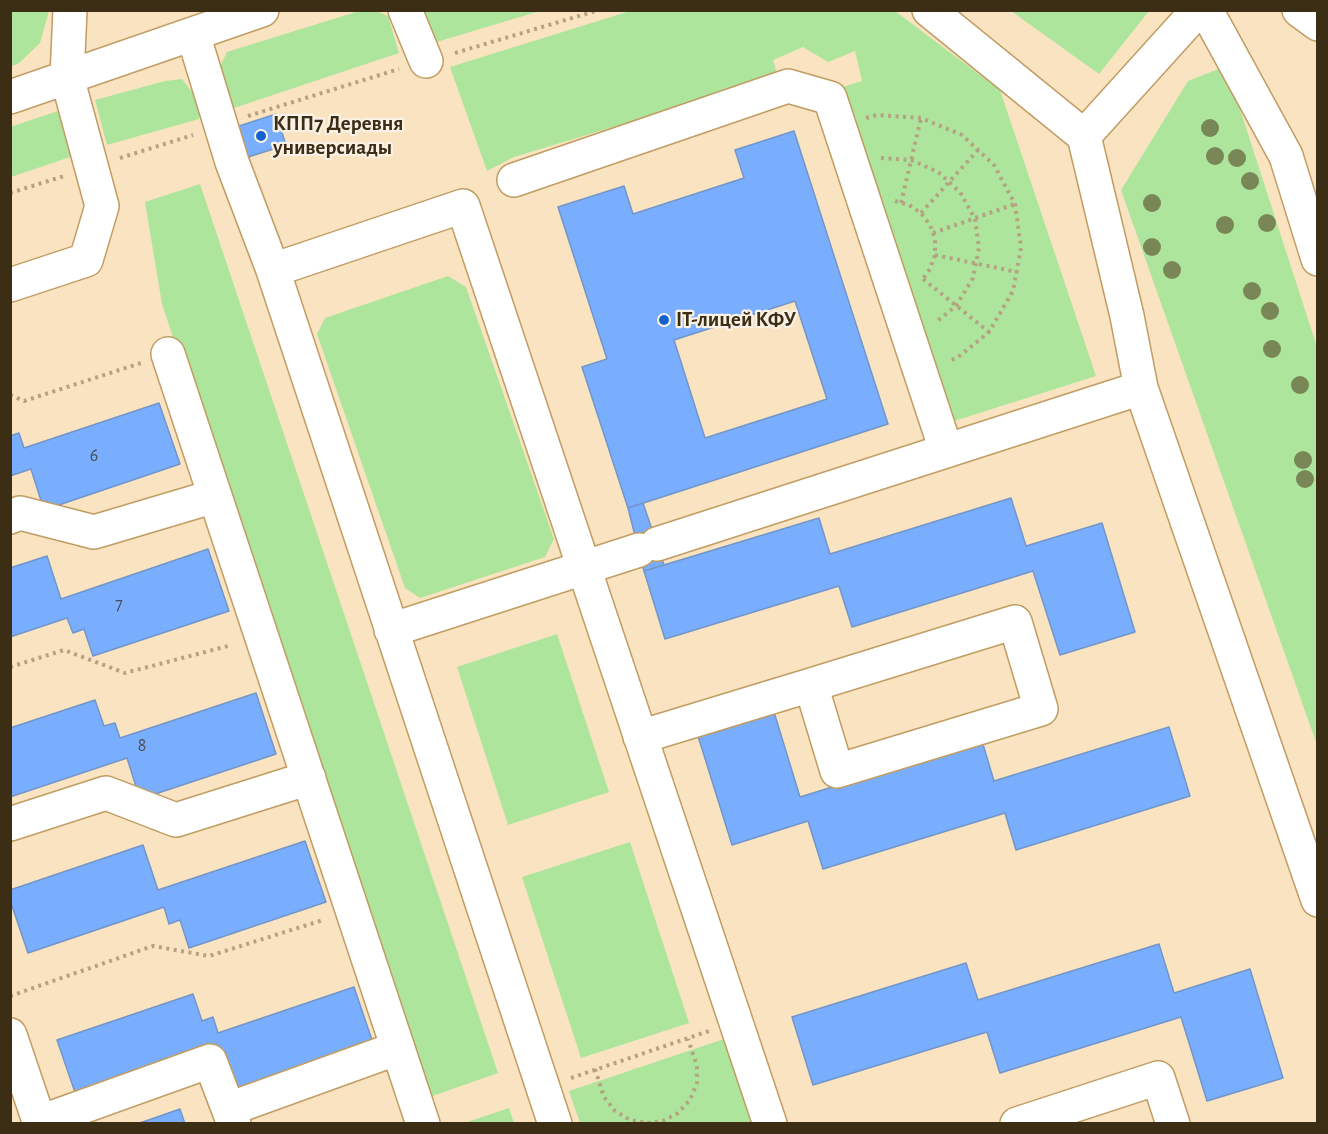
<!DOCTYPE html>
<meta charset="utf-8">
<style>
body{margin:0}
#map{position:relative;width:1328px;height:1134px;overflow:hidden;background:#fae3c0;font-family:"Alegreya Sans",sans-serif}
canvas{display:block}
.frame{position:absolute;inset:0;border:12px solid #3c2e15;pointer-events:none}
</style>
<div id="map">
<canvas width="1328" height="1134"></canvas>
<div class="frame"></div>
</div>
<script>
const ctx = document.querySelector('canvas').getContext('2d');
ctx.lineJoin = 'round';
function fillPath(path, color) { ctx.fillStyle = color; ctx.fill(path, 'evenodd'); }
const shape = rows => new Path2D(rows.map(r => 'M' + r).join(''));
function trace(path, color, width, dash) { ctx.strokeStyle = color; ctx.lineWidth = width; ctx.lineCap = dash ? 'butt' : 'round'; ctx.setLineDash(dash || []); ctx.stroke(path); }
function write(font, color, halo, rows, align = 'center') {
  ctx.font = font + ' "Alegreya Sans",sans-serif'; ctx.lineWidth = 4.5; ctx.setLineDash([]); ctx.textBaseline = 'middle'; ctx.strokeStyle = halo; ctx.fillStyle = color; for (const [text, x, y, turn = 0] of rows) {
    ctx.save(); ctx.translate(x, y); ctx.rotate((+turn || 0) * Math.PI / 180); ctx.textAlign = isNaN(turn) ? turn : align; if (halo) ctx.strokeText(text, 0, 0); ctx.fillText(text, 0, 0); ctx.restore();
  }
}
const green = shape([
 [10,11,49,11,40,43,18,64,11,66],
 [359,11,376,11,388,16,399,53,231,109,218,71,227,52],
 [416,11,540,11,430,44],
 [630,11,895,11,1000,90,1096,376,948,423,833,90,862,81,855,51,828,62,803,47,773,60,778,77,514,157,487,171,450,67],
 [1011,11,1149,11,1099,74],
 [1226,66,1317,347,1317,745,1121,190,1188,81],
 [182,79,199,101,199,119,107,145,95,100,165,81],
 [67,108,82,153,11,177,10,127],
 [200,184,498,1073,424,1099,162,304,145,202],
 [448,276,466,287,554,539,545,557,420,598,405,588,317,334,325,318],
 [557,634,609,792,508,825,457,667],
 [630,842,689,1023,581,1058,522,877],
 [724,1039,752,1123,580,1123,569,1091],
 [509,1108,514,1123,464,1123]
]);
const building = shape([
 [276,114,286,145,245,158,236,127,276,114],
 [794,131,888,424,628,508,582,367,607,359,558,207,624,186,633,214,744,178,735,150,794,131],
 [795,301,827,399,705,438,674,340,795,301],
 [159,403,180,464,44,510,31,469,10,476,10,436,19,433,24,448,159,403],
 [1011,498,1026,546,1102,523,1135,632,1060,655,1033,571,852,627,839,586,665,639,644,571,819,518,830,554,1011,498],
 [643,503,664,565,644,571,628,508,643,503],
 [208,549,229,611,93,656,84,629,73,633,67,618,10,637,10,568,47,556,61,599,208,549],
 [256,693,276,754,140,799,127,758,10,797,10,728,95,700,104,726,115,723,120,738,256,693],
 [774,712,800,797,982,741,994,781,1169,727,1190,796,1016,850,1005,813,823,869,808,821,732,845,698,736,774,712],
 [305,841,326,902,189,948,180,920,169,924,164,907,28,953,10,900,10,890,143,845,158,890,305,841],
 [1159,944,1174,993,1250,969,1283,1078,1207,1101,1181,1017,1000,1073,987,1032,813,1085,792,1017,966,963,978,1000,1159,944],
 [354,987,375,1049,239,1095,225,1052,78,1101,57,1040,193,994,202,1021,213,1017,218,1033,354,987],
 [180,1109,185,1124,137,1124,180,1109]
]);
const path = shape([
 [455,53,599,10],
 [248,116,399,69],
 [866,118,877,115,921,118,962,135,994,165,1015,204,1021,248,1013,291,989,332,957,358,949,361],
 [120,158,193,135],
 [881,158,911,160,938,172,960,192,975,219,979,248,973,278,956,306,936,322],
 [10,193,64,176],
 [895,201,909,205,921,213,930,225,933,233,935,240,935,255,930,269,922,280],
 [901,203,921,118],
 [921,213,978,150],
 [933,233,1015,204],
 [935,255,1017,272],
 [923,279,989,332],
 [10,395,24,401,141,363],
 [10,667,64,650,125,673,232,645],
 [10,996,153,946,209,956,323,920],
 [595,1069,604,1097,615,1111,630,1120,647,1123,663,1121,678,1113,690,1100,697,1083,697,1066,688,1039],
 [571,1078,709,1031]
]);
const minor = shape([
 [405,10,426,61],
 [929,10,1084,136,1127,316,1141,388,1318,900],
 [1206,10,1286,156,1318,259],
 [1299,10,1318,24],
 [193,34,232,162,273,270],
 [10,97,262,10],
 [1084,136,1198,10],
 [514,180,788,86,830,98,946,450],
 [10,285,86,260,102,206,67,77,70,10],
 [168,354,423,1124],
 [10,517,20,513,94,532,215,496],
 [657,544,1141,388],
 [391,630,639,550],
 [640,737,811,685,1015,622,1041,709,837,771,811,685],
 [10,824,106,793,176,820,309,778],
 [10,1035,40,1124],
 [229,1109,398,1048],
 [40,1122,210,1061,234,1124],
 [555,1124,273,270,463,206,770,1124],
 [1017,1124,1158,1078,1173,1124]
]);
const trees = [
 [1210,128],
 [1215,156],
 [1237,158],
 [1250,181],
 [1152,203],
 [1267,223],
 [1225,225],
 [1152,247],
 [1172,270],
 [1252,291],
 [1270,311],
 [1272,349],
 [1300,385],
 [1303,460],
 [1305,479]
];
const markers = [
 [261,136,6,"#1463cd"],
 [664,320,6,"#1463cd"]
];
const numberNames = [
 ["6",94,456],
 ["7",119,605],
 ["8",142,746]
];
const poiNames = [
 ["КПП7 Деревня",273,124],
 ["универсиады",273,148],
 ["IT-лицей КФУ",676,320]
];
fillPath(green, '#aee59c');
fillPath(building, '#79aeff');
trace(building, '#7295c9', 1.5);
trace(minor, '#c19c63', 36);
trace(path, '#b5a282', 4, [3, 4.5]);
trace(minor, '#fff', 33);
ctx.fillStyle = '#798656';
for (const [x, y] of trees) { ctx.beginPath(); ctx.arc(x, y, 9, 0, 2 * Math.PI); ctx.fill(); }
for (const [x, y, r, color] of markers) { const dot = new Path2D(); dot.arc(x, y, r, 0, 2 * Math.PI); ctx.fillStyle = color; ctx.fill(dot); trace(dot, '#faf2e7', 2); }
write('18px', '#4b4e50', null, numberNames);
write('bold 21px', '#3c2e15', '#faf2e7', poiNames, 'left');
</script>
